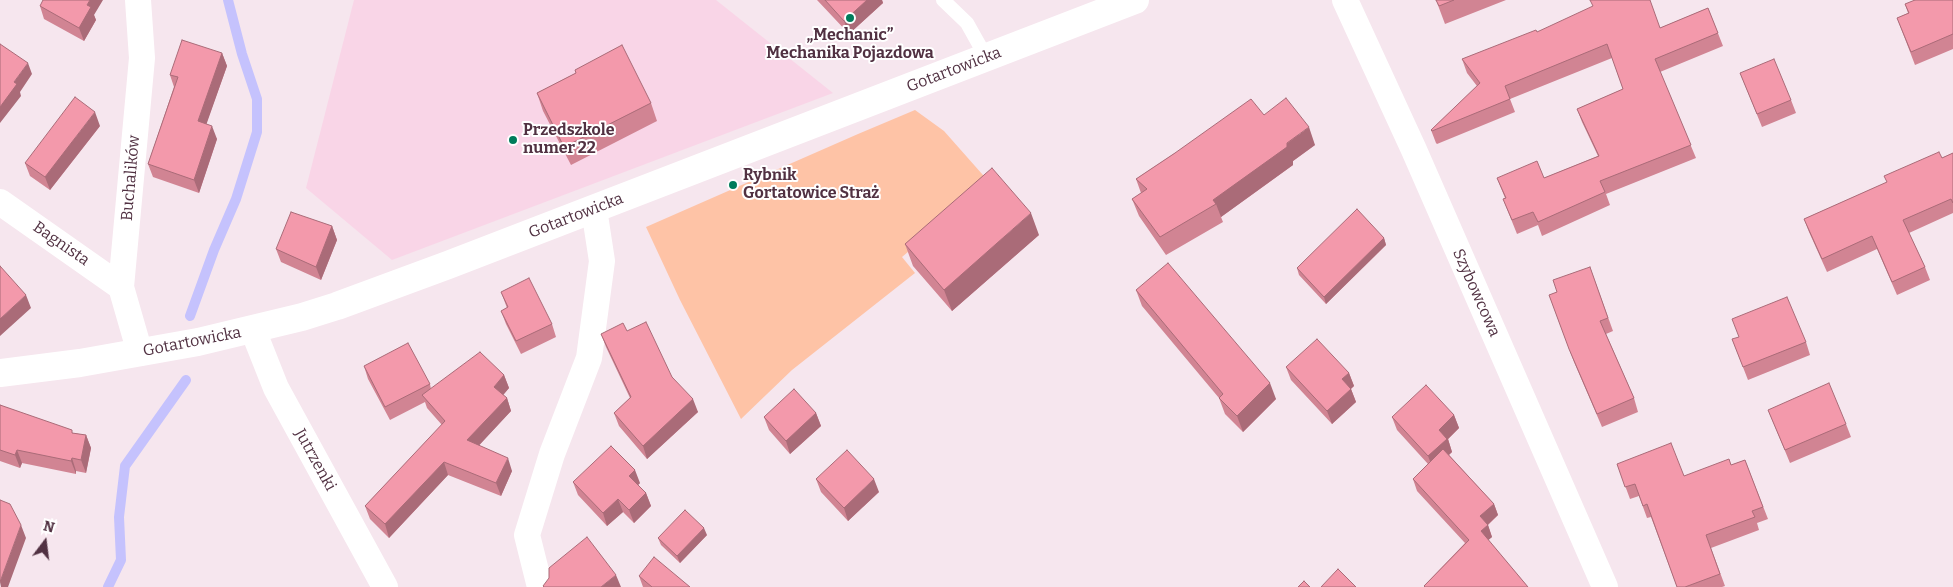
<!DOCTYPE html>
<meta charset="utf-8">
<style>
body{margin:0}
#map{position:relative;width:1953px;height:587px;overflow:hidden;background:#f6e6ee;font-family:Bitter,serif}
canvas{display:block}
.north{position:absolute;left:20px;top:517px;width:50px;height:50px;-webkit-text-stroke:4px #fff;paint-order:stroke;rotate:15deg;font-size:14px;font-weight:700;line-height:20px;text-align:center;color:#513142}
.north::after{content:'';display:block;margin:auto;width:18px;height:22px;background:#513142;clip-path:polygon(50% 0,100% 100%,50% 72%,0 100%)}
</style>
<div id="map">
<canvas width="1953" height="587"></canvas>
<div class="north">N</div>
</div>
<script>
const ctx = document.querySelector('canvas').getContext('2d');
ctx.lineJoin = 'round';
function fillPath(path, color) { ctx.fillStyle = color; ctx.fill(path, 'evenodd'); }
const shape = rows => new Path2D(rows.map(r => 'M' + r).join(''));
function trace(path, color, width, dash) { ctx.strokeStyle = color; ctx.lineWidth = width; ctx.lineCap = dash ? 'butt' : 'round'; ctx.setLineDash(dash || []); ctx.stroke(path); }
function write(font, color, halo, rows, align = 'center') {
  ctx.font = font + ' Bitter,serif'; ctx.lineWidth = 4; ctx.setLineDash([]); ctx.textBaseline = 'middle'; ctx.strokeStyle = halo; ctx.fillStyle = color; for (const [text, x, y, turn = 0] of rows) {
    ctx.save(); ctx.translate(x, y); ctx.rotate((+turn || 0) * Math.PI / 180); ctx.textAlign = isNaN(turn) ? turn : align; if (halo) ctx.strokeText(text, 0, 0); ctx.fillText(text, 0, 0); ctx.restore();
  }
}
const built = shape([
 [354,0,716,0,833,93,392,260,306,188]
]);
const green = shape([
 [915,110,944,131,990,183,902,257,915,273,792,370,741,419,680,300,646,227,858,134]
]);
const stream = shape([
 [190,316,214,250,236,199,257,132,257,99,242,54,228,0],
 [108,587,121,560,119,517,125,466,186,380]
]);
const service = shape([
 [943,0,967,23,986,57]
]);
const minor = shape([
 [138,0,142,58,121,287,140,353],
 [1345,0,1414,150,1605,587],
 [0,202,121,287],
 [253,330,276,388,385,587],
 [540,587,527,535,552,454,589,358,602,261,594,209]
]);
const tertiary = shape([
 [0,373,80,363,198,342,302,317,337,306,448,265,1135,0]
]);
const wall = shape([
 [817,0,882,0,883,3,849,34],
 [1436,0,1506,0,1445,24],
 [1953,0,1953,49,1915,65,1897,18,1908,13,1905,4],
 [40,6,94,15,96,20,84,41,44,19],
 [1708,8,1723,46,1660,72,1696,158,1606,194,1610,205,1542,236,1538,225,1517,234,1503,199,1505,198,1497,178,1544,178,1598,156,1582,122,1577,109,1623,89,1612,58,1510,99,1515,112,1437,144,1436,143,1431,130,1477,86,1467,73,1462,59,1537,32,1660,28],
 [222,53,227,66,206,124,217,139,199,193,153,177,148,164,174,87,170,75],
 [576,73,651,103,657,121,571,165,543,111,537,93],
 [1740,73,1791,100,1796,113,1762,127],
 [1264,115,1315,145,1293,161,1293,165,1221,217,1223,222,1166,255,1139,216,1132,199,1141,193,1136,179,1175,153],
 [100,126,50,190,30,176,25,163],
 [1953,153,1953,213,1909,233,1925,267,1930,280,1897,295,1877,249,1827,272,1809,232,1804,219],
 [332,226,337,240,321,280,281,262,276,249],
 [1039,235,952,311,913,266,905,244],
 [1384,238,1386,245,1326,304,1299,275,1297,268],
 [1590,267,1613,331,1606,334,1634,398,1638,412,1602,427,1574,362,1549,295,1557,292],
 [1136,290,1276,399,1243,432,1225,414,1219,398,1142,306],
 [501,292,552,324,556,337,521,354,506,324,501,311,507,308],
 [627,331,672,377,698,412,647,459,619,426,614,413,630,398,606,347,601,334],
 [1732,339,1806,342,1810,355,1748,380],
 [364,366,430,384,431,389,504,375,509,388,503,395,507,398,511,411,479,445,512,471,501,496,448,475,389,538,370,519,365,506,442,425,427,408,425,402,390,420,368,379],
 [1286,367,1349,373,1354,386,1351,389,1356,402,1332,424,1291,380],
 [0,405,73,433,86,435,91,448,86,473,76,471,76,474,22,463,20,468,0,461],
 [1768,410,1846,424,1851,437,1790,463],
 [816,413,821,426,790,454,769,430,764,417],
 [1454,415,1459,428,1448,439,1452,452,1449,455,1494,504,1498,515,1488,525,1492,537,1488,540,1528,587,1424,587,1424,586,1465,543,1417,491,1413,479,1428,464,1397,430,1392,417],
 [1745,460,1768,519,1757,523,1759,530,1711,548,1725,586,1722,587,1677,587,1651,517,1647,518,1639,496,1630,499,1617,464,1684,476,1731,465],
 [816,479,879,492,848,521,821,492],
 [573,482,640,483,638,485,646,493,651,506,634,523,623,512,607,526,578,495],
 [707,535,680,563,661,545,658,538],
 [639,576,690,587,643,587]
]);
const shadedWall = shape([
 [90,0,103,0,94,15,96,20,84,41,79,28,87,5],
 [867,0,882,0,883,3,849,34,844,21],
 [222,53,227,66,203,134,198,121],
 [28,63,32,74,20,92,21,96,0,123,0,107,14,82],
 [95,112,100,126,50,190,45,177],
 [212,126,217,139,199,193,194,180],
 [1309,127,1315,145,1293,161,1293,165,1221,217,1216,204,1213,200],
 [1031,213,1039,235,952,311,944,290],
 [332,226,337,240,321,280,316,267],
 [1384,238,1386,245,1326,304,1324,297],
 [26,295,31,308,0,336,0,319],
 [1349,373,1354,386,1347,392,1342,379],
 [504,375,509,388,499,400,494,387],
 [1270,383,1276,399,1243,432,1237,416],
 [1351,389,1356,402,1332,424,1327,411],
 [507,398,511,411,472,453,467,440],
 [693,399,698,412,647,459,643,446],
 [816,413,821,426,790,454,786,441],
 [1454,415,1459,428,1448,439,1452,452,1433,469,1428,456,1439,430],
 [86,435,91,448,86,473,81,460],
 [17,450,22,463,20,468,15,455],
 [72,458,76,471,76,474,71,461],
 [508,458,512,471,501,496,496,483],
 [444,462,448,475,389,538,385,524],
 [635,470,640,483,634,489,629,476],
 [874,479,879,492,848,521,844,508],
 [646,493,651,506,634,523,629,510],
 [618,499,623,512,607,526,603,513],
 [1494,504,1498,515,1484,528,1480,516],
 [21,525,26,538,8,587,1,587,0,582],
 [1488,525,1492,537,1485,543,1481,531],
 [704,528,707,535,680,563,677,556],
 [616,575,621,587,601,587]
]);
const building = shape([
 [43,0,90,0,87,5,91,7,79,28,40,6,43,0],
 [825,0,867,0,844,21,825,0],
 [1436,0,1454,0,1439,6,1436,0],
 [1590,0,1650,0,1660,28,1708,8,1718,33,1655,59,1691,145,1600,181,1605,192,1538,222,1533,212,1512,220,1503,199,1506,198,1497,178,1537,161,1544,178,1599,156,1577,109,1623,89,1607,44,1505,86,1510,99,1432,131,1431,130,1480,83,1462,59,1536,30,1537,32,1593,6,1590,0],
 [1915,0,1953,0,1953,34,1911,52,1897,18,1909,13,1905,4,1915,0],
 [182,40,222,53,198,121,212,126,194,180,148,164,178,77,170,75,182,40],
 [0,44,28,63,14,82,17,84,0,107,0,44],
 [622,45,651,103,564,147,537,93,576,73,575,70,622,45],
 [1774,59,1791,100,1757,114,1740,73,1774,59],
 [75,97,95,112,45,177,25,163,75,97],
 [1286,98,1309,127,1287,143,1287,147,1213,200,1216,204,1160,237,1132,199,1147,189,1136,179,1175,153,1251,99,1264,115,1286,98],
 [1939,152,1942,158,1953,153,1953,203,1951,199,1903,220,1925,267,1892,282,1872,236,1822,259,1804,219,1887,182,1884,176,1939,152],
 [992,168,1031,213,944,290,905,244,992,168],
 [1357,209,1384,238,1324,297,1297,268,1357,209],
 [291,212,332,226,316,267,276,249,291,212],
 [1168,263,1270,383,1237,416,1219,398,1223,394,1136,290,1168,263],
 [0,266,26,295,0,319,0,266],
 [1590,267,1608,318,1600,321,1634,398,1597,414,1569,349,1549,295,1557,292,1553,280,1590,267],
 [529,278,552,324,516,341,501,311,508,307,501,292,529,278],
 [1787,297,1806,342,1743,367,1732,339,1739,337,1732,319,1787,297],
 [646,322,672,377,693,399,643,446,614,413,631,397,601,334,623,323,627,331,646,322],
 [1317,339,1349,373,1342,379,1351,389,1327,411,1286,367,1317,339],
 [408,343,430,384,385,407,364,366,408,343],
 [480,352,504,375,494,387,507,398,467,440,508,458,496,483,444,462,385,524,365,506,445,421,422,395,480,352],
 [1829,383,1846,424,1785,450,1768,410,1829,383],
 [1426,385,1454,415,1439,430,1447,439,1428,456,1392,417,1426,385],
 [794,389,816,413,786,441,764,417,794,389],
 [0,405,72,430,72,433,86,435,81,460,72,458,71,461,17,450,15,455,0,450,0,405],
 [1671,443,1684,476,1729,459,1731,465,1745,460,1763,507,1752,511,1755,517,1706,535,1720,574,1685,587,1677,587,1647,504,1643,506,1635,484,1625,487,1617,464,1671,443],
 [611,446,635,470,629,476,646,493,629,510,618,499,603,513,573,482,611,446],
 [1443,449,1494,504,1480,516,1488,525,1481,531,1528,587,1425,587,1424,586,1469,540,1413,479,1443,449],
 [847,450,874,479,844,508,816,479,847,450],
 [0,500,10,504,21,525,0,582,0,500],
 [685,510,704,528,677,556,658,538,685,510],
 [587,537,616,575,601,587,544,587,543,586,549,578,549,568,587,537],
 [654,557,690,587,652,587,639,576,654,557],
 [1338,569,1356,587,1321,587,1338,569],
 [1304,581,1310,587,1298,587,1304,581]
]);
const markers = [
 [850,18,5,"#007c5b"],
 [513,140,5,"#007c5b"],
 [733,185,5,"#007c5b"]
];
const poiNames = [
 ["„Mechanic”",850,36,"center"],
 ["Mechanika Pojazdowa",850,54,"center"],
 ["Przedszkole",523,131],
 ["numer 22",523,149],
 ["Rybnik",743,176],
 ["Gortatowice Straż",743,194]
];
const streetNames = [
 ["Gotartowicka",954,70,-21],
 ["Buchalików",131,178,-85],
 ["Gotartowicka",576,216,-21],
 ["Bagnista",61,244,35],
 ["Szybowcowa",1476,293,66],
 ["Gotartowicka",192,342,-11],
 ["Jutrzenki",315,460,61]
];
fillPath(built, '#f9d5e7');
fillPath(green, '#fec3a6');
trace(stream, '#c5c2fd', 10);
trace(service, '#fff', 14);
trace(minor, '#fff', 26);
trace(tertiary, '#fff', 28);
fillPath(wall, '#d18493');
fillPath(shadedWall, '#aa6b78');
fillPath(building, '#f399ab');
trace(building, '#aa6b78', 1);
for (const [x, y, r, color] of markers) { const dot = new Path2D(); dot.arc(x, y, r, 0, 2 * Math.PI); ctx.fillStyle = color; ctx.fill(dot); trace(dot, '#fff', 2); }
write('bold 16px', '#513142', '#fff', poiNames, 'left');
write('16px', '#513142', '#fff', streetNames);
</script>
